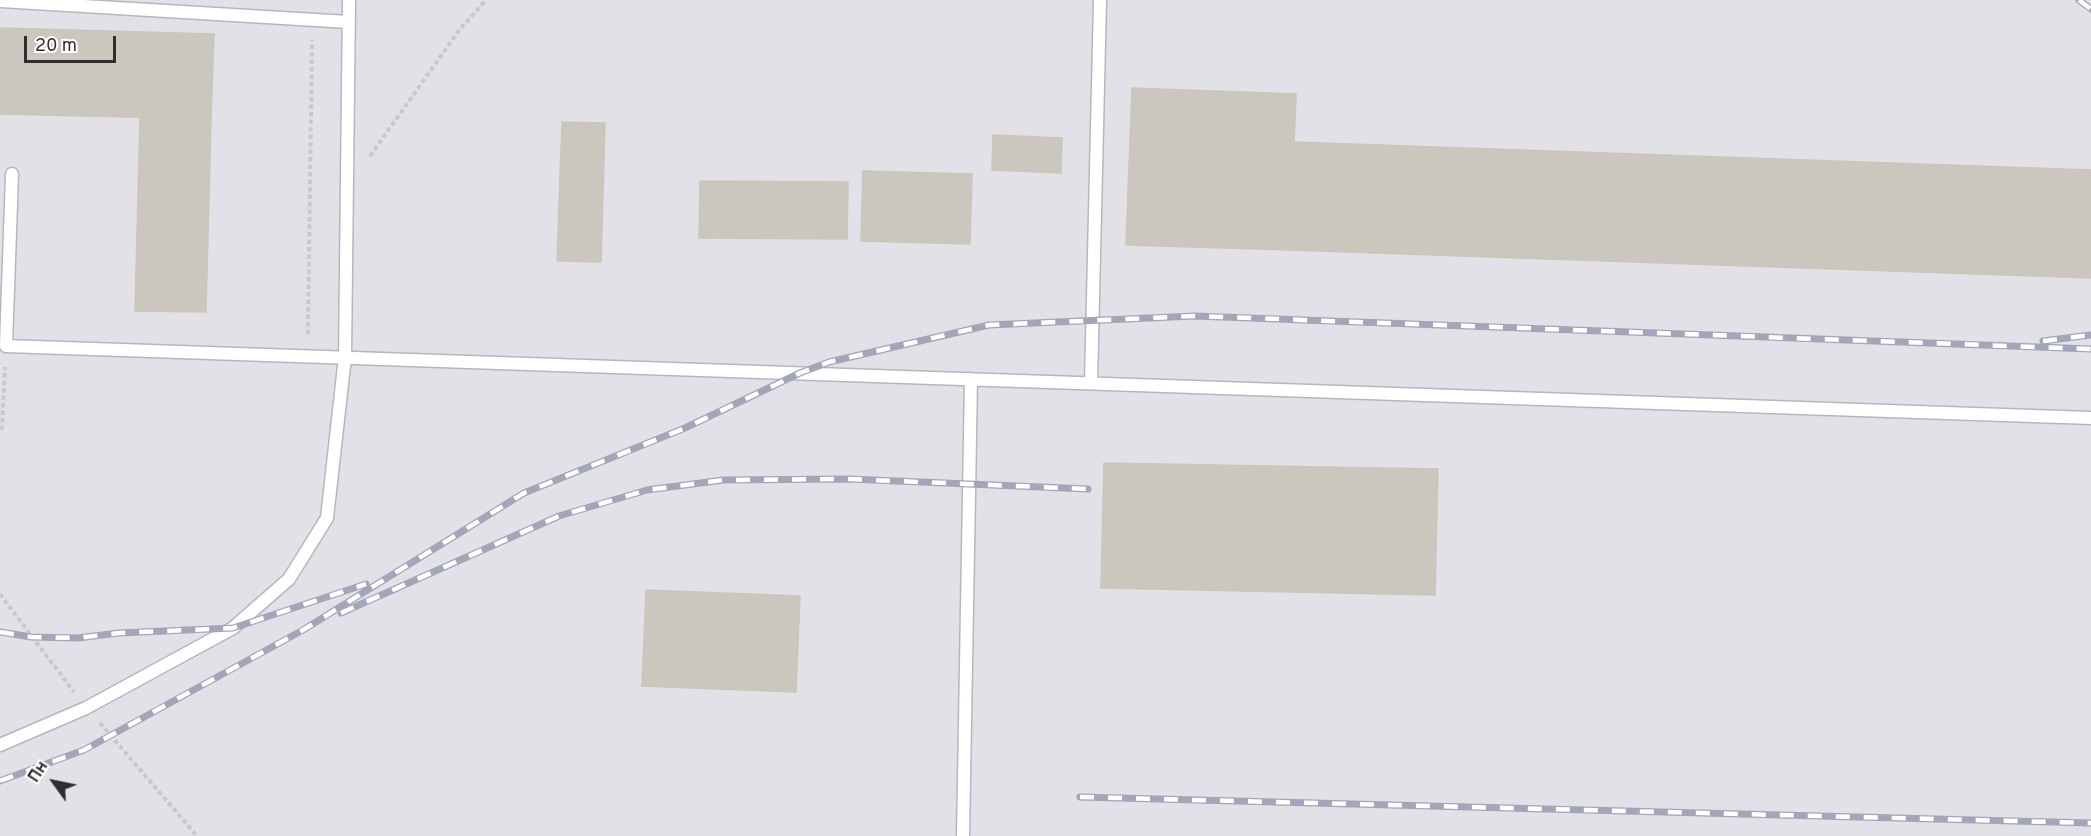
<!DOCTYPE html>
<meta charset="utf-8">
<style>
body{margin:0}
#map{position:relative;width:2091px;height:836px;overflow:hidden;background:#efe9e1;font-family:Overpass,sans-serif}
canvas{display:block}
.north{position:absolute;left:24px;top:752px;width:60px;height:60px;-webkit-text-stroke:4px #fff;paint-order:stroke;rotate:303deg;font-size:16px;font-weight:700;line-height:24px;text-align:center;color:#2e2e2e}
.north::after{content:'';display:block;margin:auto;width:21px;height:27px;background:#2e2e2e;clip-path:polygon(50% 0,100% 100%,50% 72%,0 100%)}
.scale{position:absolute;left:24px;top:36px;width:92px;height:27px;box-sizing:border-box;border:3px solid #2e2e2e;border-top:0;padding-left:8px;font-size:18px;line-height:21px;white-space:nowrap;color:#2e2e2e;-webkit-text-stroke:4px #fff;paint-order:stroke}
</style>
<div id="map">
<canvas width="2091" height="836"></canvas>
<div class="north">Пн</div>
<div class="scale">20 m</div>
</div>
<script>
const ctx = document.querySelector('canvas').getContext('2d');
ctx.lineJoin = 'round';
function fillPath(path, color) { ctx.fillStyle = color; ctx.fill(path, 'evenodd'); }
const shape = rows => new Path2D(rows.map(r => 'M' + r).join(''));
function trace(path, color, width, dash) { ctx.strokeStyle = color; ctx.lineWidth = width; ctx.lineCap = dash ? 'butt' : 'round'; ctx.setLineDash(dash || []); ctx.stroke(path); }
const industrial = shape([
 [0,0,2091,0,2091,836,0,836]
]);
const building = shape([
 [0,28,214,34,211,119,0,114,0,28],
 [1132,88,1296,94,1290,250,1126,245,1132,88],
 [140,118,211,119,206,312,135,311,140,118],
 [562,122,605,123,601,262,557,261,562,122],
 [993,135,1062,138,1061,173,992,170,993,135],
 [1294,142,2091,170,2091,278,1290,250,1294,142],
 [863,171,972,174,970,244,861,241,863,171],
 [700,181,848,182,847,239,699,238,700,181],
 [1104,463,1438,469,1435,595,1101,588,1104,463],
 [646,590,800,596,796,692,642,686,646,590]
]);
const path = shape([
 [370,156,460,29,486,0],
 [308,334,312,40],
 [0,428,2,428,5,367],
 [0,594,74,692],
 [100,723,197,836]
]);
const service = shape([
 [0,1,349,22],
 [12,174,6,346,2091,418],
 [1091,383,1100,0],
 [0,745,86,708,233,628,289,579,327,518,345,357,349,0],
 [963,836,971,379]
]);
const rail = shape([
 [2079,0,2091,9],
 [2043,341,2091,335],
 [341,613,559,516,647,490,723,480,849,479,1088,489],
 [0,632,31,637,78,638,119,633,233,628,366,584],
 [0,781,84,750,303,630,524,493,685,428,800,373,829,362,989,325,1195,316,2091,349],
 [1080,797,2091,823]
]);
fillPath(industrial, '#e3e1e8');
fillPath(building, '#cbc7bf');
trace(building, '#cbc5ba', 1.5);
trace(service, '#b4b7c1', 15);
trace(path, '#c9c9c9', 4, [4.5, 3]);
trace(service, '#fff', 12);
trace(rail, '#a3a6b8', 7);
trace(rail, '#fff', 4.5, [14]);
</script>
